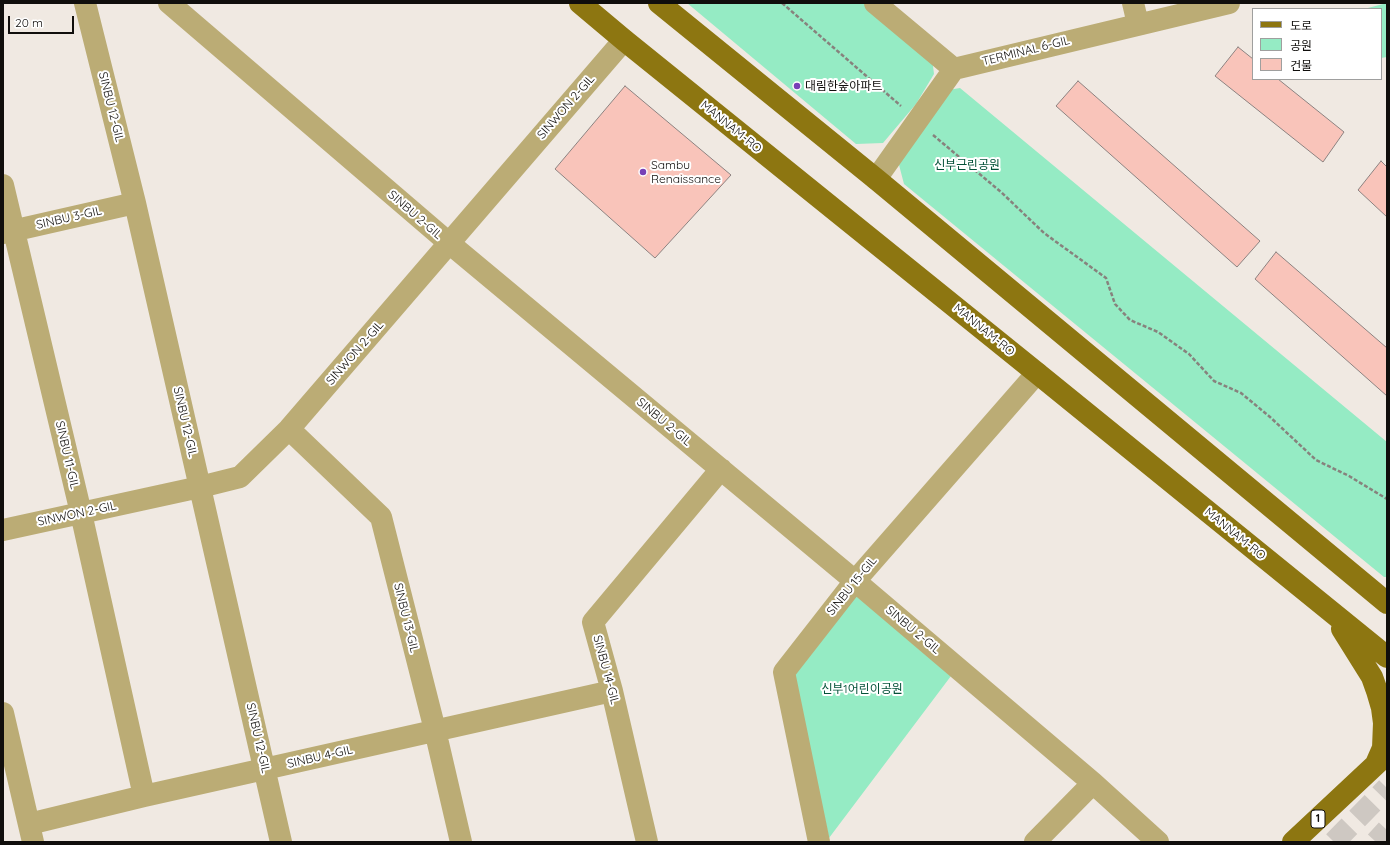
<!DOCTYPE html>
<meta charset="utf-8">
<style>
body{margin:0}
#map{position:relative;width:1390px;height:845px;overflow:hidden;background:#f0e9e2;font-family:Quicksand,"Noto Sans KR",sans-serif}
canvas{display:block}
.frame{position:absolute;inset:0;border:4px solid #100e0c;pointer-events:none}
.legend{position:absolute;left:1252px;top:8px;width:130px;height:72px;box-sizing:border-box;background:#fff;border:1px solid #9f9f9e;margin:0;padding:5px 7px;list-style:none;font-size:12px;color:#100e0c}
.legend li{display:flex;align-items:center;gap:8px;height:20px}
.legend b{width:20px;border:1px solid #9f9f9e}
.scale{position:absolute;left:8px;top:16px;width:66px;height:18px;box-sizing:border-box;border:2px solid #100e0c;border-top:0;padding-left:5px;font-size:12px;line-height:14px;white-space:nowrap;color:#100e0c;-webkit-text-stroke:3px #fff;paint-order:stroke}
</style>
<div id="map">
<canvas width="1390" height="845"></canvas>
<div class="frame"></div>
<ul class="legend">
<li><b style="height:5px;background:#8d7611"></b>도로</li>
<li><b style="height:11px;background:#95ebc4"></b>공원</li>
<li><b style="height:11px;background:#f9c4ba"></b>건물</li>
</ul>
<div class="scale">20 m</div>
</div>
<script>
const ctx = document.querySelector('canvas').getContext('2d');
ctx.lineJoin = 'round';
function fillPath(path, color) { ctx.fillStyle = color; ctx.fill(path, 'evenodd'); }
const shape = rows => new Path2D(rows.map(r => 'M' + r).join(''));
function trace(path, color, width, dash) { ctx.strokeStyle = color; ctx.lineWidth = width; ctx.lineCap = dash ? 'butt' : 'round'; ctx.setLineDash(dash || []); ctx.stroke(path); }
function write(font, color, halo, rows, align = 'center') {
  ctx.font = font + ' Quicksand,"Noto Sans KR",sans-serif'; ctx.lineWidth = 4; ctx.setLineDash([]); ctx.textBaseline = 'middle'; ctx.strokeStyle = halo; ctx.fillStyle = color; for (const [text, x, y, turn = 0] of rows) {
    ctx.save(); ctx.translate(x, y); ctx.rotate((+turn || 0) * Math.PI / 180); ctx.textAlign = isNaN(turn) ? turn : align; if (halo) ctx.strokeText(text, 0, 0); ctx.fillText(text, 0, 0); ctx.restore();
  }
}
const green = shape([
 [687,3,865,3,932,58,934,74,916,104,883,143,856,144],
 [1387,3,1387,57,1381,58,1381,9,1364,9],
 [960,88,1387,442,1387,577,1384,577,904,184,898,161,948,90],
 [861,594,954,672,829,838,793,676,853,596]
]);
const building = shape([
 [1238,47,1253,59,1253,79,1278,79,1344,132,1323,162,1215,76,1238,47],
 [1078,81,1260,241,1237,267,1056,106,1078,81],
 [625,86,731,175,655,258,555,169,625,86],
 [1381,161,1387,167,1387,217,1358,190,1381,161],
 [1276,252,1387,348,1387,396,1255,279,1276,252]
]);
const majorTunnel = shape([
 [1334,842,1387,788],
 [1376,842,1387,830]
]);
const path = shape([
 [782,3,901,106],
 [933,135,1001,192,1044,233,1106,278,1115,304,1130,320,1158,332,1189,354,1214,381,1241,393,1270,417,1316,460,1349,476,1387,499]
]);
const minor = shape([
 [85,3,135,203,281,842],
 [169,3,449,243,855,581,1093,783,1158,842],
 [875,3,954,69],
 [1133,3,1138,24],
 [876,179,954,69,1229,3],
 [3,185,81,513,144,796],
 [3,233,135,203],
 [289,429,381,517,435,730,461,842],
 [3,530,200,487,240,477,289,429,624,40],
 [3,713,33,842],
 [29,824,144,796,612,691],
 [647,842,612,691,593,622,721,469],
 [819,842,784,672,855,581,1037,373],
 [1035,842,1093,783]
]);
const major = shape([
 [580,3,624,40,1037,373,1387,657],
 [659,3,876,179,1387,603],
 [1342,629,1372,677,1377,691,1382,708,1384,723,1383,748,1376,764],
 [1293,842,1386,755]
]);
const markers = [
 [797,86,4,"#7840b7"],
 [643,172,4,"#7840b7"]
];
const shields = [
 [1318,819,14]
];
const shieldNames = [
 ["1",1318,819]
];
const streetNames = [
 ["TERMINAL 6-GIL",1026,51,-14],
 ["SINBU 12-GIL",111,107,76],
 ["SINWON 2-GIL",566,107,-49],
 ["MANNAM-RO",731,127,39],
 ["SINBU 2-GIL",415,215,41],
 ["SINBU 3-GIL",69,218,-13],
 ["MANNAM-RO",984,330,39],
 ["SINWON 2-GIL",355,353,-49],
 ["SINBU 12-GIL",185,422,77],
 ["SINBU 2-GIL",664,422,40],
 ["SINBU 11-GIL",67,455,77],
 ["SINWON 2-GIL",77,514,-12],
 ["MANNAM-RO",1235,534,39],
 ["SINBU 15-GIL",852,586,-51],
 ["SINBU 13-GIL",406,618,76],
 ["SINBU 2-GIL",913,630,40],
 ["SINBU 14-GIL",606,670,75],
 ["SINBU 12-GIL",258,738,77],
 ["SINBU 4-GIL",320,757,-13]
];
const poiNames = [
 ["대림한숲아파트",805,86],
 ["Sambu",651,165],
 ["Renaissance",651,179]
];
const parkNames = [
 ["신부근린공원",967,165],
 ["신부1어린이공원",862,689]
];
fillPath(green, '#95ebc4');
fillPath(building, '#f9c4ba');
trace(building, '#8c8280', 1);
trace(majorTunnel, '#cec8c2', 22, [22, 11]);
trace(path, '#87827d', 2.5, [4, 2]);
trace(minor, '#bbac75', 22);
trace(major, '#8d7611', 22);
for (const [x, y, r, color] of markers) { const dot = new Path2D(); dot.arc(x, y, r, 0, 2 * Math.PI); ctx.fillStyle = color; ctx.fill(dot); trace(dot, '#fff', 1.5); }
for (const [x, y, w] of shields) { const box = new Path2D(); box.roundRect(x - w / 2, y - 9, w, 18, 3); ctx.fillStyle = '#fff'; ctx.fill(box); trace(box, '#100e0c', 1); }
write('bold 11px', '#100e0c', null, shieldNames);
write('12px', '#100e0c', '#fff', streetNames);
write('12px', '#100e0c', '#fff', poiNames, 'left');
write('12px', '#035138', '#fff', parkNames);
</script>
